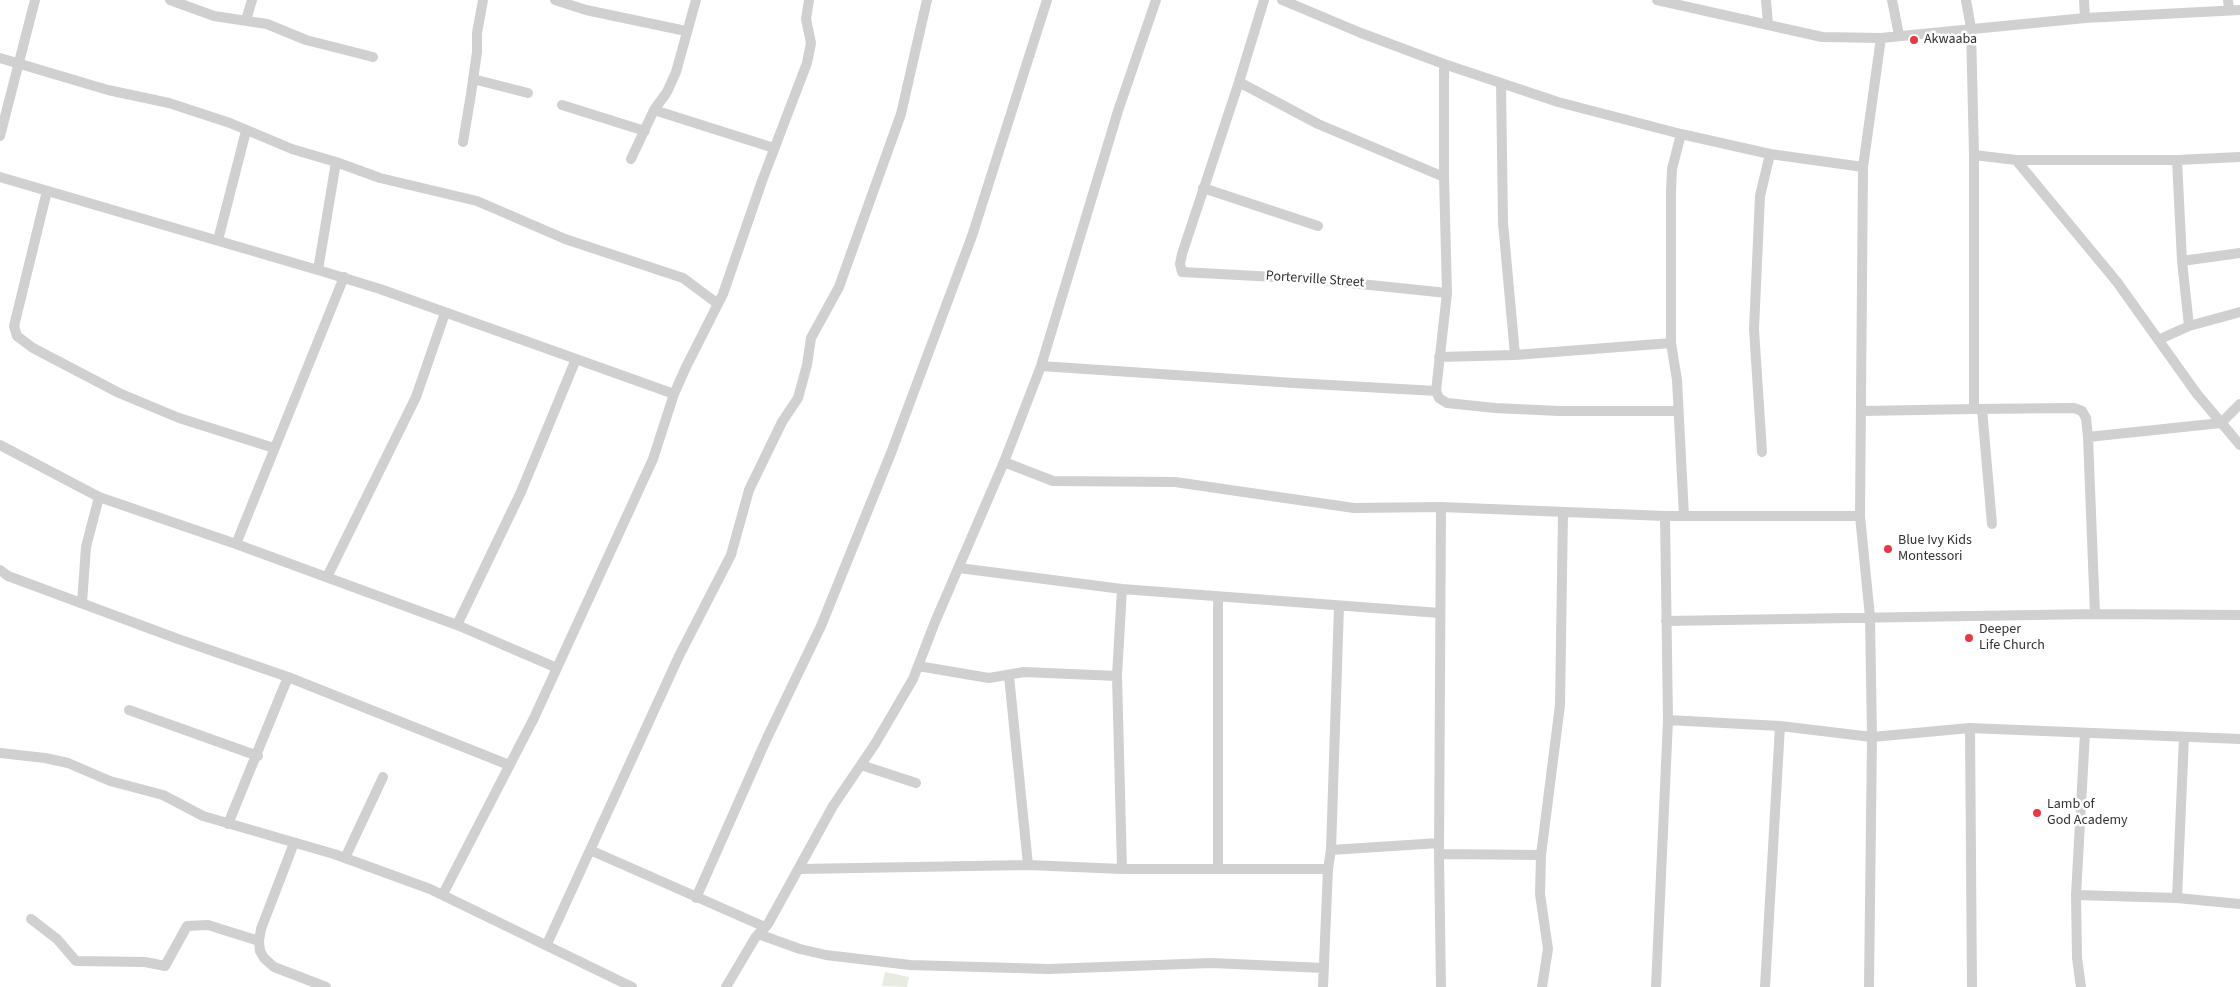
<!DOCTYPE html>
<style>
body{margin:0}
canvas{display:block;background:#fff}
</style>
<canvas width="2240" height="987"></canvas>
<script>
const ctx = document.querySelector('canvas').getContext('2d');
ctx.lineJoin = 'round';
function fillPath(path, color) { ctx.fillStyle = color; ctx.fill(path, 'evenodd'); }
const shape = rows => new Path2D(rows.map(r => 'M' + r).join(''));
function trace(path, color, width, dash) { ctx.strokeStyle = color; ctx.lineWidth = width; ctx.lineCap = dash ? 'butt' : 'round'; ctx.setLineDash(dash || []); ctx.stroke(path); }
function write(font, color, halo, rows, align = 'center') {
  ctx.font = font + ' "Source Sans 3",sans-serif'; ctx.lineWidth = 5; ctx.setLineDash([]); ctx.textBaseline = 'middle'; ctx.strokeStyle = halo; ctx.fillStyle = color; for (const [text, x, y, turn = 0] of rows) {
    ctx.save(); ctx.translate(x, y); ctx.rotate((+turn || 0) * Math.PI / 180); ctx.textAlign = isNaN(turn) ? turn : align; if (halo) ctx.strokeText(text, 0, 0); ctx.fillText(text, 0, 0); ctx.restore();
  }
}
const green = shape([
 [885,972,909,977,907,987,882,986]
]);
const minor = shape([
 [170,0,214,16,267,24,306,40,373,57],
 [555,0,586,10,686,31],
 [1264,0,1239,82,1182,254,1180,264,1182,272,1312,279,1447,293],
 [1282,0,1361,33,1444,64,1558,102,1681,134,1770,154,1863,167],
 [1657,0,1822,37,1881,38,2085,18,2240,10],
 [1766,0,1768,24],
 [1892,0,1899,35],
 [2084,0,2085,18],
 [2228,0,2229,10],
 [246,20,252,0],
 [0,58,108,90,169,103,230,123,292,149,336,162,380,178,477,201,565,239,683,278,718,304],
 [1444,64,1444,177,1447,293,1436,391,1439,398,1447,403,1495,408,1559,411,1678,411],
 [473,79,528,93],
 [1239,82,1318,124,1444,177],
 [1501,83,1503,223,1515,355],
 [562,105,645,131],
 [654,110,774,148],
 [1681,134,1672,169,1671,191,1671,343,1677,380,1684,516],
 [0,136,35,0],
 [463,142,471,94,477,52,477,33,483,0],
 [1974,155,2016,160,2177,160,2240,157],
 [631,159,654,110,667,92,676,72,696,0],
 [2016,160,2117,282,2197,394,2240,445],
 [2177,160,2182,261,2189,326],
 [336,162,318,270,380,289,674,394],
 [0,177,318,270],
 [1203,188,1318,226],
 [47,191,14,326,17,336,33,348,119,393,179,418,274,448],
 [218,240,246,131],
 [2182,261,2240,253],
 [2158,340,2189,326,2240,312],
 [1439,357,1515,355,1671,343],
 [1041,366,1294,383,1436,391],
 [1974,409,2074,408,2082,411,2086,418,2088,437,2095,614],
 [1982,409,1992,524],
 [1862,411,1974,409,1974,155,1971,28,1966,0],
 [2088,437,2221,423,2240,404],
 [0,445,99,497,236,544,457,625,557,668],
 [1762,452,1754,329,1760,196,1770,154],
 [1004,462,1053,481,1175,482,1354,508,1441,507,1665,516,1860,516],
 [236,544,344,277],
 [959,568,1122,589,1440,613],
 [0,570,8,576,178,639,288,677,509,765],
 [327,577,416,397,445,313],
 [1122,589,1117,676,1122,869,1328,869],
 [1218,598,1218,868],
 [82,603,86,547,99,497],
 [1666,621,2095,614,2240,615],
 [457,625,521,492,576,359],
 [918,666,989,678,1024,672,1117,676],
 [1009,676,1028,865],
 [129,710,258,756],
 [1668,720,1780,726,1872,737,1970,728,2240,739],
 [1970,728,1972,987],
 [0,753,45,758,68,763,110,781,163,795,203,816,334,854,430,889,632,987],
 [861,765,916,783],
 [228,824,288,677],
 [294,843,261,929,259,941,260,951,264,958,274,967,326,987],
 [590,850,765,927],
 [1331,850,1439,843],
 [1439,854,1541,855],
 [345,858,383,777],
 [800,869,1028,865,1122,869],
 [443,894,534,718,653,459,674,394,686,367,723,294,762,181,807,63,811,43,806,19,809,0],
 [2076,895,2177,898,2240,904],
 [696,898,767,738,821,626,891,453,972,236,1047,0],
 [2177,898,2184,737],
 [31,919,57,939,76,961,145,962,165,966,187,926,208,925,259,941],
 [758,934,800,949,826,955,910,965,1049,969,1211,963,1324,968],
 [547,944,679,656,731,555,749,490,782,422,798,398,807,365,811,338,839,287,901,114,927,0],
 [726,987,755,938,768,924,833,806,875,744,913,679,935,622,1004,462,1041,366,1118,111,1156,0],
 [1323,987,1328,869,1331,850,1339,606],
 [1441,987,1439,854,1441,507],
 [1542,987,1548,949,1540,894,1541,855,1560,705,1563,513],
 [1656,987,1668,720,1665,516],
 [1765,987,1780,726],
 [1869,987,1872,737,1870,617,1860,516,1863,167,1881,38],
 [2081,987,2077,958,2076,895,2085,733]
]);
const markers = [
 [1914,40,5,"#e63946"],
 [1888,549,5,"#e63946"],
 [1969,638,5,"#e63946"],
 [2037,813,5,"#e63946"]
];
const poiNames = [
 ["Akwaaba",1924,40],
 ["Blue Ivy Kids",1898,541],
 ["Montessori",1898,557],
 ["Deeper",1979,630],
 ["Life Church",1979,646],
 ["Lamb of",2047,805],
 ["God Academy",2047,821]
];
const streetNames = [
 ["Porterville Street",1315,280,4]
];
fillPath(green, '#e6ecdf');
trace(minor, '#d0d0d0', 10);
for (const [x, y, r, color] of markers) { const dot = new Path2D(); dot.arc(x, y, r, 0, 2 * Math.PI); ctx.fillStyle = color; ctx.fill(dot); trace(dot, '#fff', 2); }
write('14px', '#333', '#fff', poiNames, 'left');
write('14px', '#333', '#fff', streetNames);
</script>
